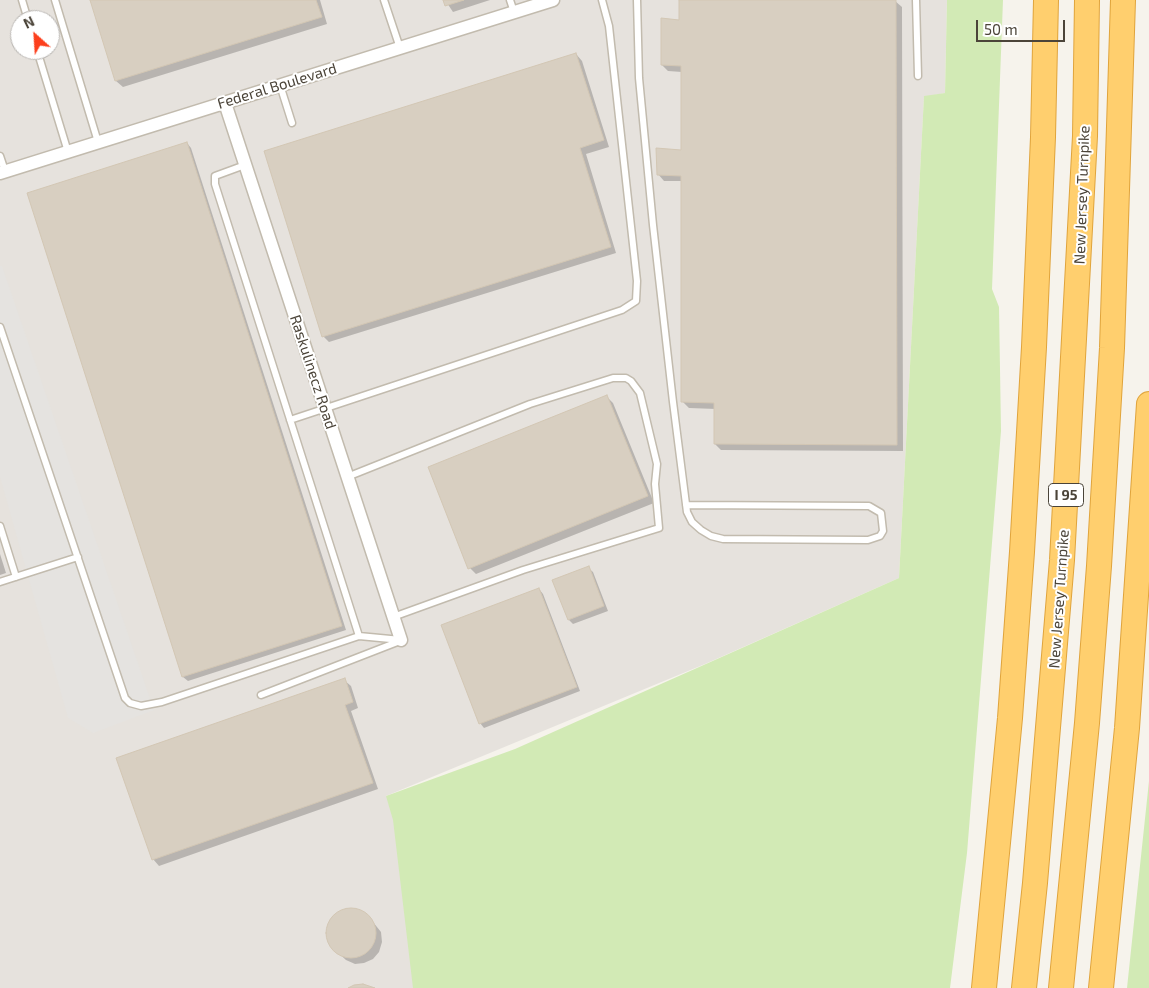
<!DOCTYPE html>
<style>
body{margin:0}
#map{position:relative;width:1149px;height:988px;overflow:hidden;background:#f6f3ec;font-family:"Exo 2",sans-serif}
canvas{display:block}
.north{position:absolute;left:10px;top:10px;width:50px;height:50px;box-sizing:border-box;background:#fff;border:1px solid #b7b4b0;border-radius:50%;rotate:334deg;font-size:14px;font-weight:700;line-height:20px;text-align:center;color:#4b4439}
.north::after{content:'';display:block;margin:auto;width:18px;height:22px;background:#fc3f1d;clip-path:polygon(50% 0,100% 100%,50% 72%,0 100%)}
.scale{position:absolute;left:976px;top:20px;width:89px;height:22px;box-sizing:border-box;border:2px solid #4b4439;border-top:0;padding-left:6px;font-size:15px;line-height:18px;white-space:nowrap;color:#4b4439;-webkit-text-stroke:4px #fff;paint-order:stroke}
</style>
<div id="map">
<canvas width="1149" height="988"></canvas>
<div class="north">N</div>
<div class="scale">50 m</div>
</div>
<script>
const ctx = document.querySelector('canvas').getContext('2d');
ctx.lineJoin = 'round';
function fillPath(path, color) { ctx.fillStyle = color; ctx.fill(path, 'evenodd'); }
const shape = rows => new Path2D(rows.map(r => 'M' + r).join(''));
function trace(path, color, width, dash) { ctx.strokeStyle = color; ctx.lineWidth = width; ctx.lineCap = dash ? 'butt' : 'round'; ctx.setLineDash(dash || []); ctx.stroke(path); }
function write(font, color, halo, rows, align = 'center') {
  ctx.font = font + ' "Exo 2",sans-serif'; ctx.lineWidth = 4; ctx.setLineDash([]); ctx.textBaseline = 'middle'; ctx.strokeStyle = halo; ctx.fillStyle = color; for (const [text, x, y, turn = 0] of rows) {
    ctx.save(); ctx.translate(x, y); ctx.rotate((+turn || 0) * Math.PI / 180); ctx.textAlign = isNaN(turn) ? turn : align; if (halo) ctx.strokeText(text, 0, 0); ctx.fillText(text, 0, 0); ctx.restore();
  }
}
const industrial = shape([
 [0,0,947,0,945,93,924,97,899,578,705,664,386,796,688,988,0,988],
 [20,20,50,20,50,50,20,50]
]);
const green = shape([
 [947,0,1003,0,992,289,999,307,1001,431,967,853,950,988,413,988,393,820,386,796,515,749,899,578,924,96,945,93],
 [1149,781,1149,988,1127,988]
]);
const parking = shape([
 [0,266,2,266,154,710,93,733,68,718,0,477]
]);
const shadow = shape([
 [91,0,320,0,327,24,123,87,116,81],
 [445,0,490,0,453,12],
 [895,1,902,7,903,451,721,450,715,444,716,409,689,408,683,402,683,181,664,181,658,174,683,151,682,72,668,71,662,65,680,22],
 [576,54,582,61,609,147,586,154,616,253,329,342,323,336],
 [187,143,191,148,346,630,188,681,183,677,29,194],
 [607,397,613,403,654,503,476,574,470,568],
 [0,554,6,573,0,575],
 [588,568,593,572,608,611,573,624,569,620],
 [539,589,543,594,580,691,484,728,480,723],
 [344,680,351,686,358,708,351,711,378,789,159,866,153,859],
 [353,909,361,911,369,917,381,932,382,942,379,952,373,959,364,963,355,964,346,960,332,947,328,938,328,929,337,914]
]);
const building = shape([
 [90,0,316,0,322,17,115,81,90,0],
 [443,0,464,0,445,6,443,0],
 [679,0,896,0,897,445,714,444,714,403,681,402,681,176,657,175,656,148,681,150,681,66,661,65,661,18,679,20,679,0],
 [576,53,604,140,580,148,611,247,322,337,264,151,576,53],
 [187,142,342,626,182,677,27,193,187,142],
 [607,395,648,496,468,569,428,467,607,395],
 [589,566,604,606,568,620,552,580,589,566],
 [539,588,577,687,479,724,441,625,539,588],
 [345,678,353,702,345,705,373,783,152,860,116,758,345,678],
 '326 933a25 25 0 1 1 50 0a25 25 0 1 1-50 0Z',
 [363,984,375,988,348,988,354,985,363,984]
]);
const service = shape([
 [22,0,28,20],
 [55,0,98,142],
 [384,0,400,48],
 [510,0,514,12],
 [637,0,639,78,653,225,673,402,687,512,692,522,701,530,711,536,723,539,868,540,880,536,883,531,881,513,869,506,686,505],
 [916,0,918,76],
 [37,50,68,152],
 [280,85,292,123],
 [0,156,5,171],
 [245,165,215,176,215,184,359,636],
 [0,327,125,698,130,703,141,706,162,702,359,636,401,640],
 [290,420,622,310,636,301,637,281,609,26,602,0],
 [347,477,530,404,613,378,626,378,631,381,640,393,657,464,655,484,659,528,523,570,393,617],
 [0,526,16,577],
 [0,582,78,557],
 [261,695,400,641]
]);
const minor = shape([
 [225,103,401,640],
 [0,173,553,0]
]);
const motorway = shape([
 [984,988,1010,718,1022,552,1034,347,1043,137,1046,0],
 [1024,988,1035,883,1062,560,1085,136,1087,0],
 [1061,988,1087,723,1099,566,1112,348,1123,0],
 [1101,988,1127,728,1149,404]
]);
const shields = [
 [1066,495,35]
];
const shieldNames = [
 ["I 95",1066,495]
];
const streetNames = [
 ["Federal Boulevard",277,86,-17],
 ["New Jersey Turnpike",1082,195,-88],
 ["Raskulinecz Road",313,372,72],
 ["New Jersey Turnpike",1059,599,-86]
];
fillPath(industrial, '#e6e2dd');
fillPath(green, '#d2eab5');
fillPath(parking, '#e5e3e0');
fillPath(shadow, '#0003');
fillPath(building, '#d8cfc1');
trace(building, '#d3c7b4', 1);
trace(service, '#c2bbae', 9);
trace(minor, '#c2bbae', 15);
trace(motorway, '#e0a43c', 26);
trace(service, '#fff', 6);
trace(minor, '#fff', 12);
trace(motorway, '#ffcf6e', 24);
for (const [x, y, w] of shields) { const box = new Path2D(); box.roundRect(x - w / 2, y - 11.5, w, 23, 4); ctx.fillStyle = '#fff'; ctx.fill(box); trace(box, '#4b4439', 1); }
write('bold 14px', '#4b4439', null, shieldNames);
write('15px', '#4b4439', '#fff', streetNames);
</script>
